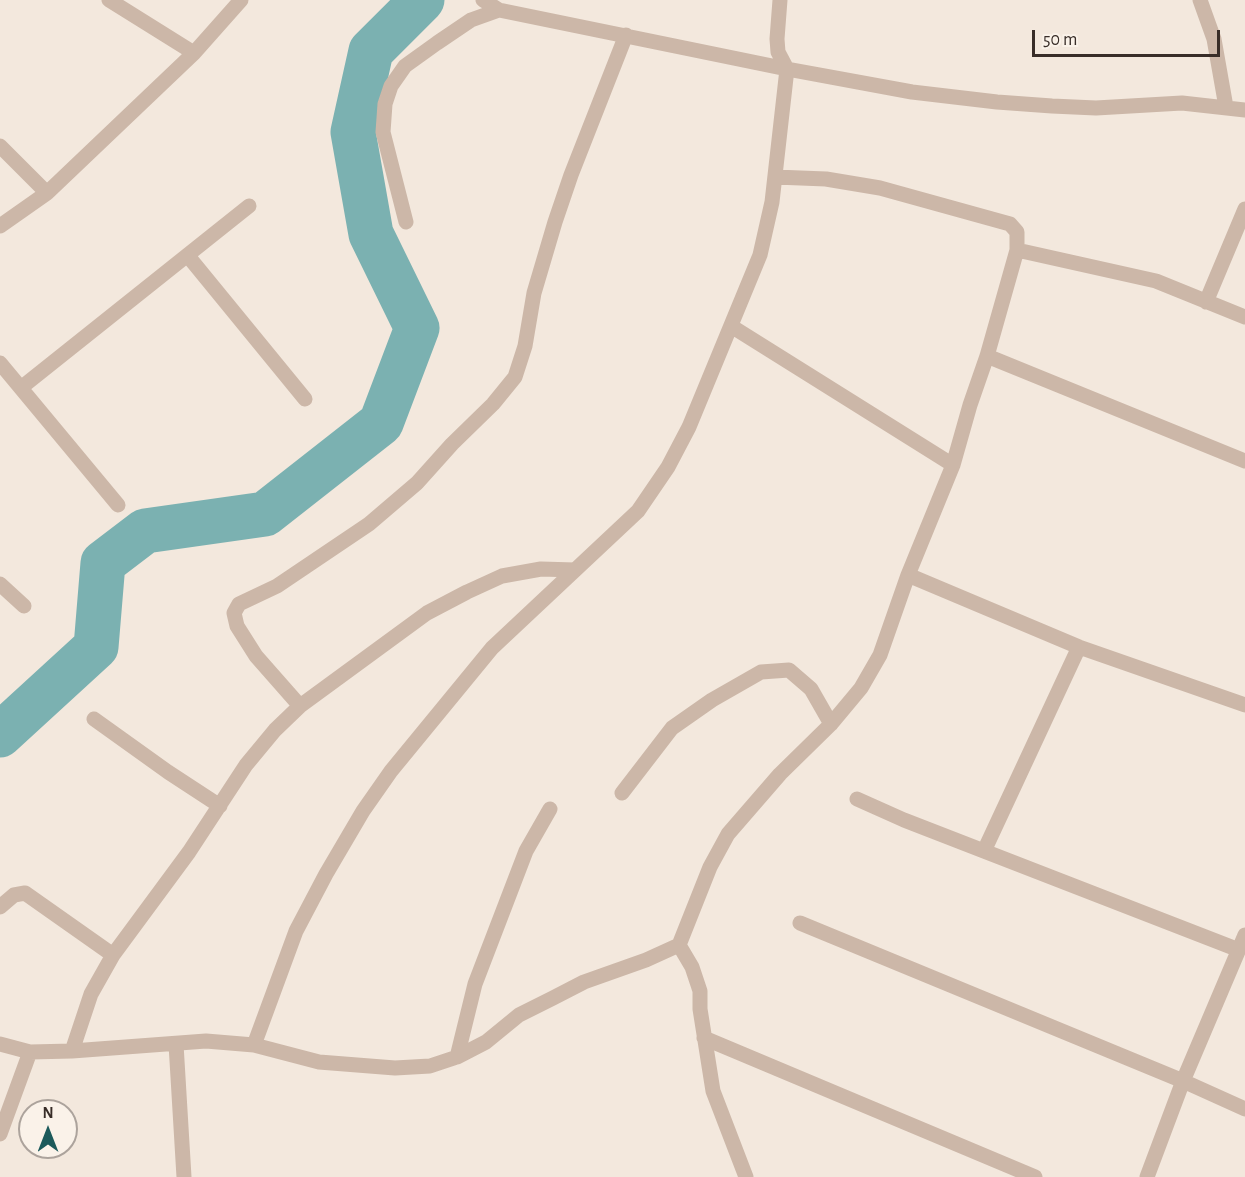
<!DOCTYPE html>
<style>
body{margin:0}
#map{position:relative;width:1245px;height:1177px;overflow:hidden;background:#f3e8dd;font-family:"Alegreya Sans",sans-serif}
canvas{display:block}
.north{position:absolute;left:18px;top:1099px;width:60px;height:60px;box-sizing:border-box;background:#faf2e9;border:2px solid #aca39c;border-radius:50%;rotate:0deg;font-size:16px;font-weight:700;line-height:24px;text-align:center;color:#382d28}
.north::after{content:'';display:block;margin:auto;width:21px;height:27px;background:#1c5a5b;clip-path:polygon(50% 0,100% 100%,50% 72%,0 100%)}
.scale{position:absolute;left:1032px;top:30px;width:188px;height:27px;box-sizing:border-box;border:3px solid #382d28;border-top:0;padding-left:8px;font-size:18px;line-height:21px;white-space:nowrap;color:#382d28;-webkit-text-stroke:4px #faf2e9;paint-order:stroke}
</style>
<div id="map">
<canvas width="1245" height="1177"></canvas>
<div class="north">N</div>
<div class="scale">50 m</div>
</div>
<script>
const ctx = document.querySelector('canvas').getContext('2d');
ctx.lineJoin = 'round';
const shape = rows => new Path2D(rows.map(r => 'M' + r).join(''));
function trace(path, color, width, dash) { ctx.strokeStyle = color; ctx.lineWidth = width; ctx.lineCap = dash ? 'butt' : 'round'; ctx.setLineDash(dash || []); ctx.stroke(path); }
const river = shape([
 [0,735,96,647,103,563,145,531,265,514,381,423,417,328,371,234,353,132,371,51,422,0]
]);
const minor = shape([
 [109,0,194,53],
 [483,0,499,10,787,69,912,92,997,102,1052,106,1096,108,1182,103,1245,110],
 [1200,0,1214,39,1226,107],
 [0,146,47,193],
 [406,222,383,132,385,104,391,86,405,66,437,43,471,20,499,10],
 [0,226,47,193,194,53,241,0],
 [1017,250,1156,281,1245,317],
 [188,256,305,399],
 [1206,302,1245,209],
 [731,326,953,465],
 [987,356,1245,461],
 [0,363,118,505],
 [22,387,249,206],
 [908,575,1079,647,1245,705],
 [0,584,24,606],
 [300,706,256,656,237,626,234,613,239,604,277,586,369,524,417,483,452,444,493,404,515,377,525,346,534,293,555,222,571,175,626,35],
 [94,719,168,772,220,806],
 [622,793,672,728,712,700,761,672,789,670,811,689,831,724],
 [857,799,904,820,1239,950],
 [984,851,1079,647],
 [0,907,14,895,25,893,113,955],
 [800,923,1183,1081,1245,1109],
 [679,945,692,967,700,991,700,1009,713,1091,746,1177],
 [704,1038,1035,1177],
 [0,1044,30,1052,72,1051,206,1041,254,1045,319,1062,395,1068,430,1066,457,1057,486,1042,519,1015,553,998,584,982,646,960,679,945,710,867,728,834,780,774,831,724,861,688,880,655,908,575,953,465,970,405,987,356,1017,250,1017,232,1010,224,880,188,826,179,775,177],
 [176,1044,184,1177],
 [254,1045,296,931,326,874,363,811,391,771,492,648,638,511,668,467,689,427,760,255,772,202,787,69,778,52,777,39,780,0],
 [72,1051,91,994,113,955,189,852,246,765,275,730,300,706,427,613,467,592,502,576,541,569,575,570],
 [457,1057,475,984,526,851,550,809],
 [0,1134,30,1052],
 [1147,1177,1183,1081,1245,935]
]);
trace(river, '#7bb1b1', 45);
trace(minor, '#ccb7a8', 15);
</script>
